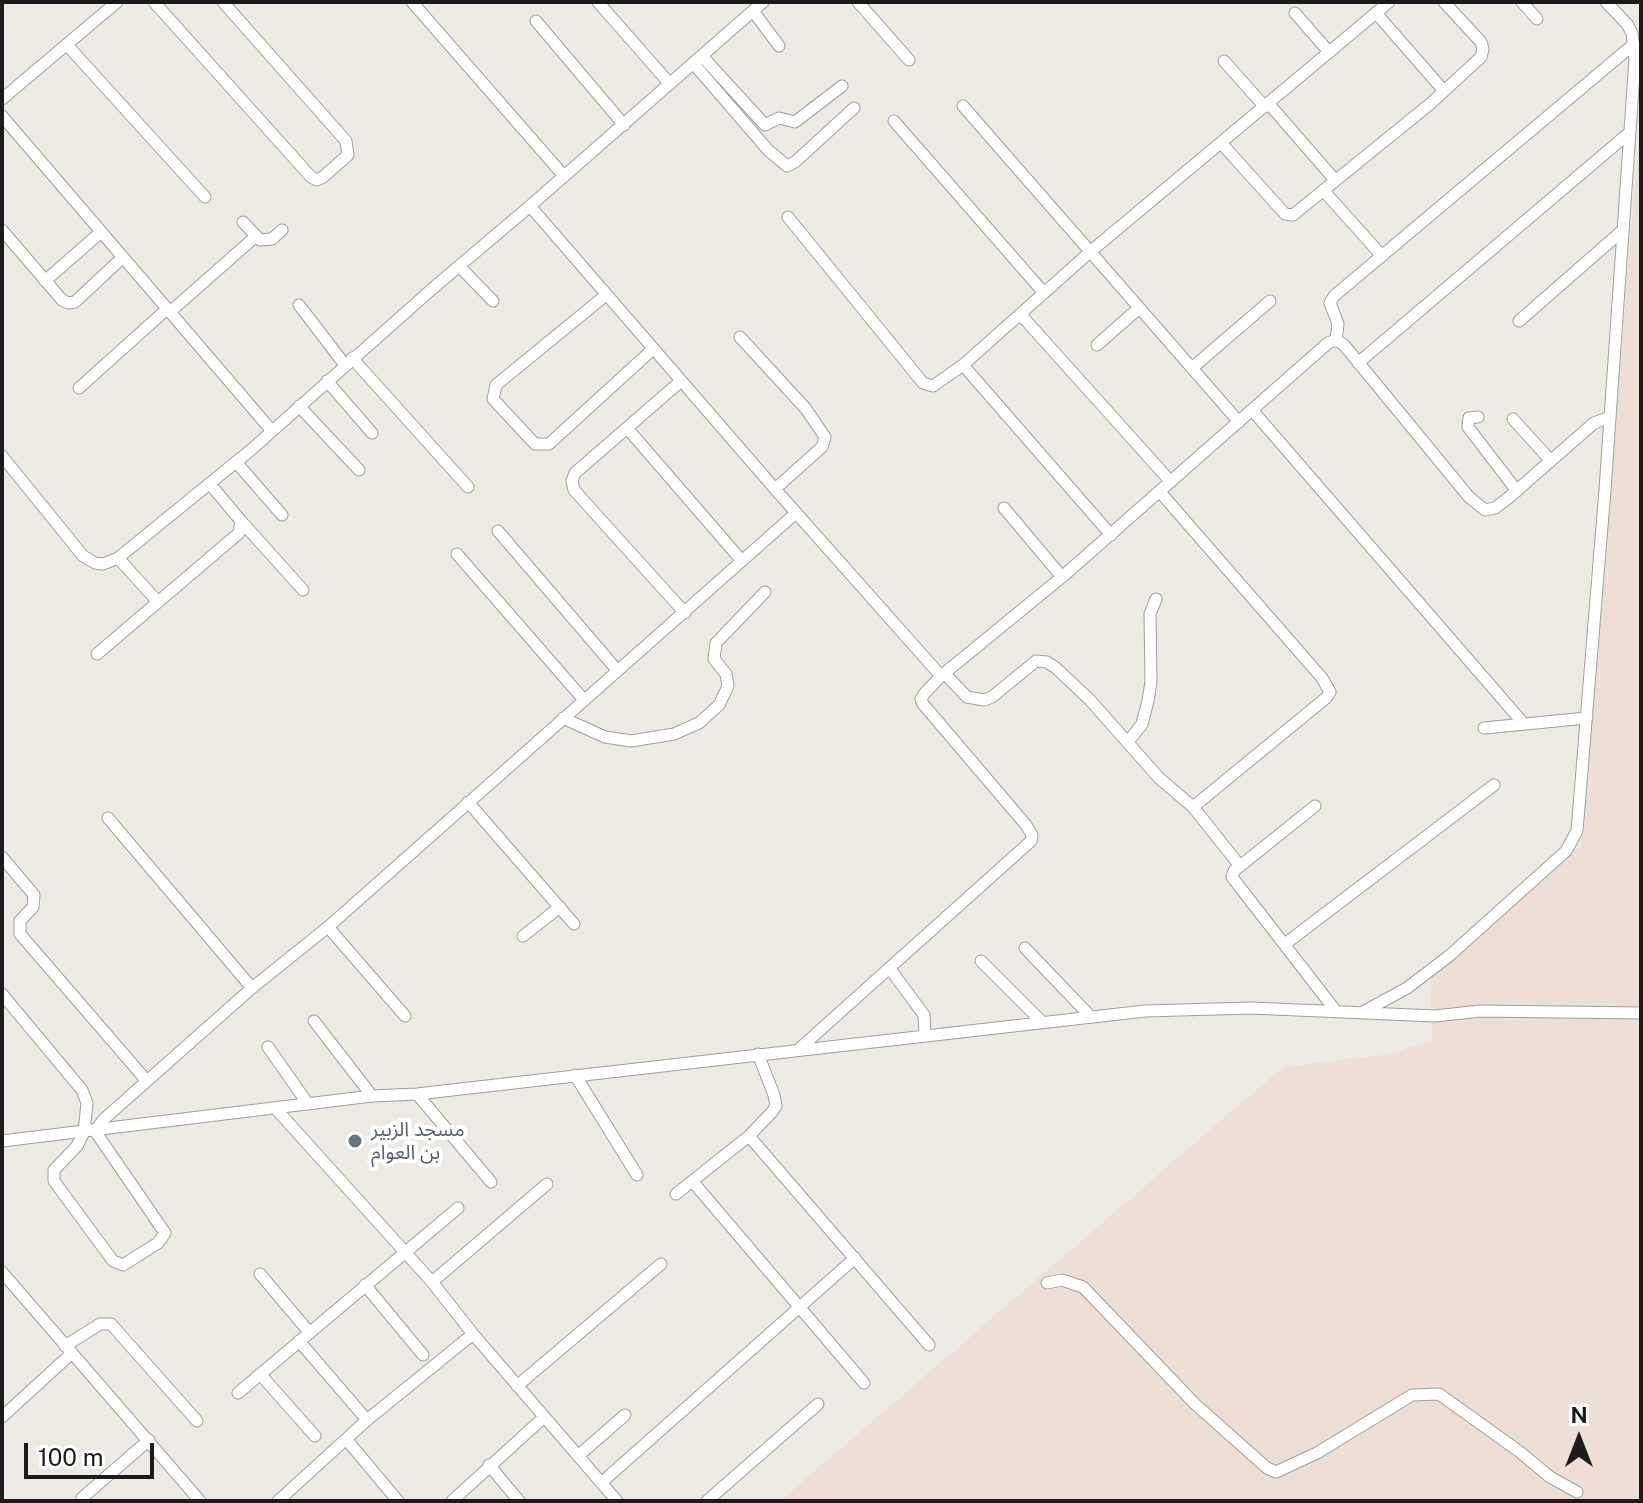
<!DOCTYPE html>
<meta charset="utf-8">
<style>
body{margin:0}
#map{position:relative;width:1643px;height:1503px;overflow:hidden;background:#eceae2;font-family:"Public Sans",sans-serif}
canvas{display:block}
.frame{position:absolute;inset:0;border:4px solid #1b1b1b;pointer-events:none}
.north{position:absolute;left:1539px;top:1399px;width:80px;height:80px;-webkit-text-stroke:6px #fff;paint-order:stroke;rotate:0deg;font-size:22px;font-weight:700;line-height:32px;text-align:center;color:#1b1b1b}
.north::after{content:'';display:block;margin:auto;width:28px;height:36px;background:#1b1b1b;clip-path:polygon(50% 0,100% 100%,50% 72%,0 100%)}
.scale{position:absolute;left:24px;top:1443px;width:130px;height:36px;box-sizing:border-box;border:4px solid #1b1b1b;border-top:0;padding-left:10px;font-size:24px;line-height:28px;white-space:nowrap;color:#1b1b1b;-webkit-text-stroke:6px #fff;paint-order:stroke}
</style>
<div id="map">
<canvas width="1643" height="1503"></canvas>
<div class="frame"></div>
<div class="north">N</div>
<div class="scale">100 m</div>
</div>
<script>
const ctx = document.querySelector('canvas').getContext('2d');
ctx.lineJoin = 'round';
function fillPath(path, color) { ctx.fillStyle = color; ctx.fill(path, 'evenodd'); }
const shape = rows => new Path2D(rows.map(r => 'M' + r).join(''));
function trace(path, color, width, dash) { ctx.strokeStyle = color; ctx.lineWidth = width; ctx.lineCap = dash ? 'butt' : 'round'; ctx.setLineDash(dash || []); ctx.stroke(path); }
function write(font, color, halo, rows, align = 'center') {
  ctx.font = font + ' "Public Sans","Noto Sans Arabic",sans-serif'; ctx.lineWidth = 8; ctx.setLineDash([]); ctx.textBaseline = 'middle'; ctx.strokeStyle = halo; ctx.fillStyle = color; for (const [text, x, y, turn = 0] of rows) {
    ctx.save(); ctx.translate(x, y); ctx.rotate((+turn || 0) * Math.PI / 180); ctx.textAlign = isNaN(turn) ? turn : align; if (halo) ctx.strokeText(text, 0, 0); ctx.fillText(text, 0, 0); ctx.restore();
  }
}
const military = shape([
 [1641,109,1641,1501,780,1501,1283,1067,1383,1055,1432,1041,1430,973,1439,972,1581,846]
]);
const minor = shape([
 [154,2,311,177,317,180,323,177,348,155,346,141,223,2],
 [412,2,564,176],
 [598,2,670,84],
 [858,2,909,60],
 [1522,2,1537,19],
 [753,11,779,46],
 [1295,13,1329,52],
 [1376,13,1444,91],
 [536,21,624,125],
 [67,45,205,197],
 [702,56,765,125,779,118,795,122,842,86],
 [1224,61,1265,107],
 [693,63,768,150,787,166,795,162,854,108],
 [2,99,117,2],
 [1269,104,1335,180],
 [963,106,1239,422],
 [2,116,272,431],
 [894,121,1044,293],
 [1222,144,1285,214,1293,215,1430,104,1481,57,1483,49,1481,42,1444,2],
 [1323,190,1382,256],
 [530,206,775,489,941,676],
 [788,217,923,383,933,386,963,365,1090,252,1389,2],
 [243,222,260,240,272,239,282,230],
 [2,230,62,300,68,303,75,302,123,257],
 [459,266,493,301],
 [45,281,101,232],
 [606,295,496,385,493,399,535,444,549,444,653,349],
 [299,305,345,365],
 [170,312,255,237],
 [1021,315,1171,482],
 [1519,321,1622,231],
 [740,337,806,409,825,437,822,447,775,489],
 [1336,340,1338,324,1330,303,1334,296,1634,44],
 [1097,345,1139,308],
 [352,358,468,487],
 [1358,363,1629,133],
 [963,365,1111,535],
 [1192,368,1270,301],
 [327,381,372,433],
 [681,381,575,473,572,481,574,490,685,613],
 [79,388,167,309],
 [299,406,359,470],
 [1252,410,1524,724],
 [1478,417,1469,418,1468,427,1517,491],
 [1513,419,1551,461],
 [627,428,742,561],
 [2,456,83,556,95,563,103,564,118,558,252,449,432,289,530,206,763,2],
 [236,462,282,515],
 [1160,492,1322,678,1330,692,1326,698,1193,807],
 [1004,508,1062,577],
 [241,521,303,590],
 [498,531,617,670],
 [457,554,584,700],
 [118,558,158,602],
 [97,654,239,533,241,521,210,484],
 [945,674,967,697,984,700,992,697,1036,661,1047,662,1056,668,1090,700,1159,778,1193,807,1240,866],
 [563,718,605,737,631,741,674,734,699,723,719,705,728,686,726,674,714,659,716,643,765,592],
 [1484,728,1587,718],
 [1128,742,1142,724,1148,701,1151,682,1150,614,1156,599],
 [468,802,574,924],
 [1315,806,1234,871,1232,877,1335,1010],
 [108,818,252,988],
 [2,857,34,895,33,907,20,921,20,934,146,1080],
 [328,927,405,1016],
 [523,936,560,907],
 [1285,944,1494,785],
 [1025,948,1090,1016],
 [981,961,1042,1022],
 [890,969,924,1015,925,1035],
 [2,994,82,1090,87,1103,84,1132,77,1146,54,1170,54,1181,113,1261,123,1265,158,1243,165,1233,95,1131,104,1119,252,988,328,927,796,513],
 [1363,1012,1407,988,1449,956,1566,851,1577,831,1605,490,1635,59,1632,33,1627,24,1606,2],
 [314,1021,372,1096],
 [268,1047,308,1104],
 [799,1049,1031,841,1032,835,1026,825,923,704,921,699,924,694,941,676,1062,577,1328,343,1336,340,1344,345,1469,497,1485,510,1495,508,1507,499,1594,423,1610,417],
 [575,1075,637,1175],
 [417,1094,491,1182],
 [276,1109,432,1282,473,1334,617,1501],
 [749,1136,929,1345],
 [2,1141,372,1096,417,1094,1145,1011,1251,1008,1435,1016,1480,1011,1641,1013],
 [693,1182,864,1383],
 [676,1194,749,1136,772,1112,776,1106,774,1095,758,1054],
 [2,1272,200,1501],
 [260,1274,309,1332],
 [432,1282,547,1184],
 [1047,1283,1062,1280,1083,1287,1195,1404,1267,1468,1276,1472,1317,1453,1412,1395,1439,1394,1520,1452,1550,1477,1577,1492],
 [365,1285,423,1355],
 [299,1341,367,1420],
 [65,1346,100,1324,111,1324,197,1421],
 [260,1374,315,1436],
 [517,1386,661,1264],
 [238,1393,458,1208],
 [2,1417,72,1353],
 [346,1439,398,1501],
 [578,1456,625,1415],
 [489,1465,519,1501],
 [601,1483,855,1258],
 [82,1498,149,1440],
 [278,1501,367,1420,473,1334],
 [452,1501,543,1418],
 [707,1501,818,1404]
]);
const markers = [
 [355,1141,8,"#6b7280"]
];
const worshipNames = [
 ["مسجد الزبير",371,1130],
 ["بن العوام",371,1153]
];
fillPath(military, '#eddfd5');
trace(minor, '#9f9f9f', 13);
trace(minor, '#fff', 11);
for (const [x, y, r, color] of markers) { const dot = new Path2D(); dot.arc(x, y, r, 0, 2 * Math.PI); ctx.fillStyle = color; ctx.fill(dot); trace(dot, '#fff', 3); }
write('20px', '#5b616d', '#fff', worshipNames, 'left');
</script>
